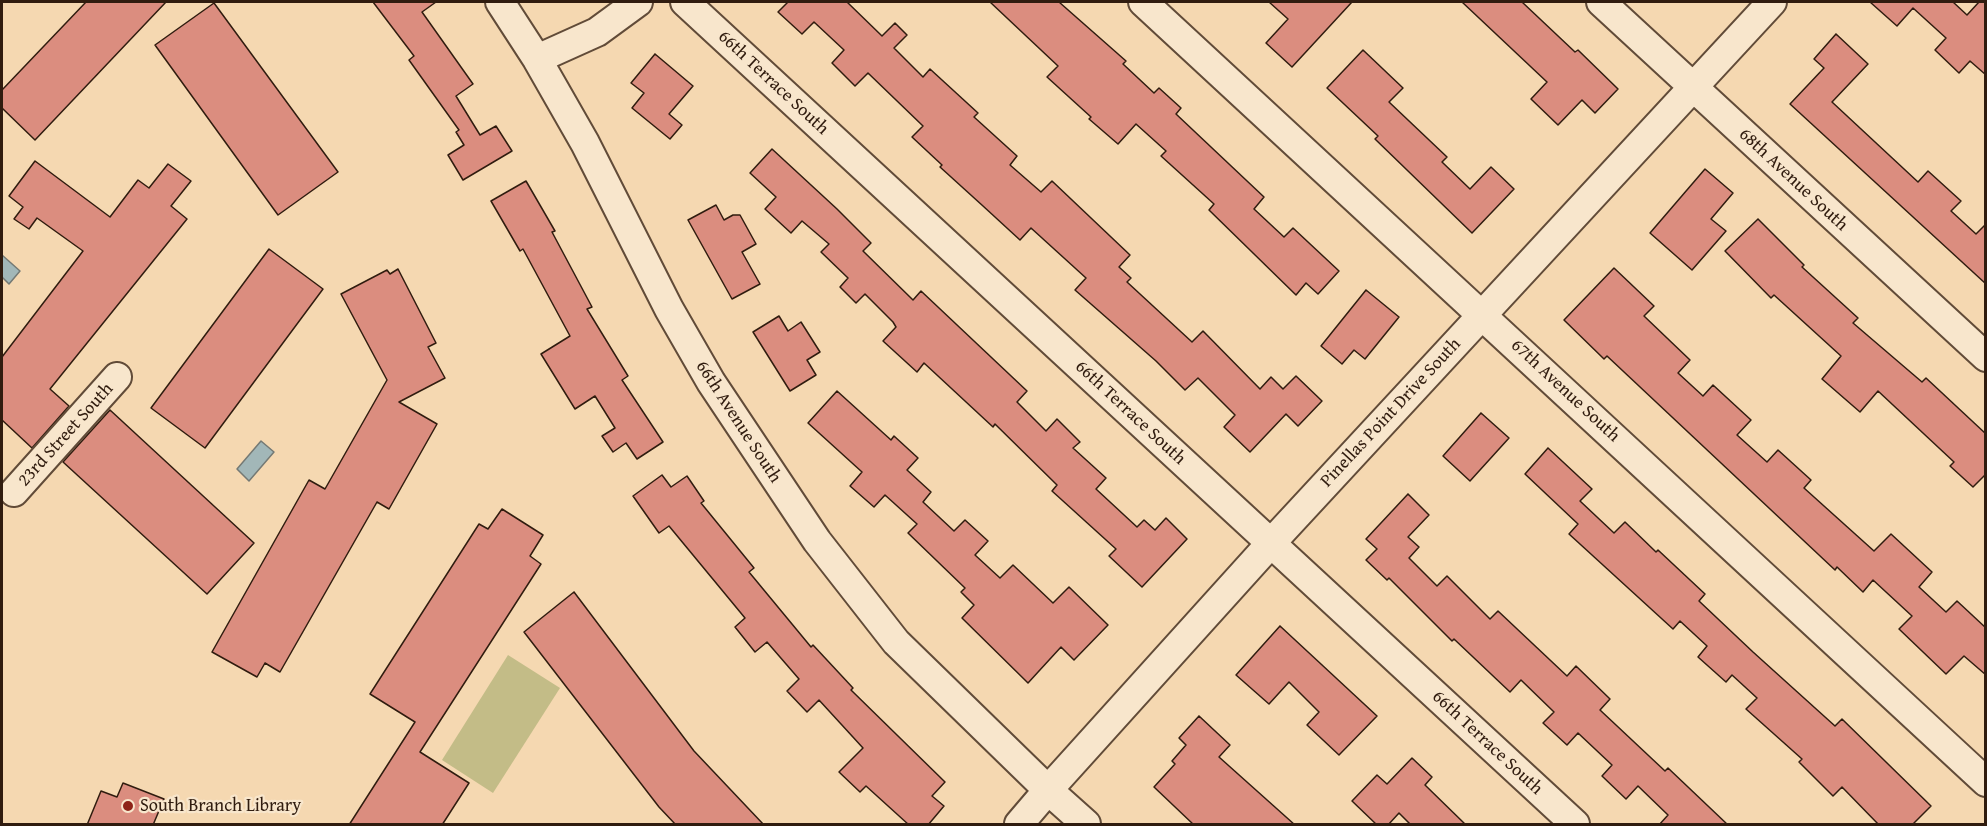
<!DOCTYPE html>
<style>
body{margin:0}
#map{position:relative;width:1987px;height:826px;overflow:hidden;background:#f5d8b1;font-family:"Gentium Book Plus",serif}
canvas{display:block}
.frame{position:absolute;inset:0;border:3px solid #301c0f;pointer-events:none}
</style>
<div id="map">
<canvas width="1987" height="826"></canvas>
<div class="frame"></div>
</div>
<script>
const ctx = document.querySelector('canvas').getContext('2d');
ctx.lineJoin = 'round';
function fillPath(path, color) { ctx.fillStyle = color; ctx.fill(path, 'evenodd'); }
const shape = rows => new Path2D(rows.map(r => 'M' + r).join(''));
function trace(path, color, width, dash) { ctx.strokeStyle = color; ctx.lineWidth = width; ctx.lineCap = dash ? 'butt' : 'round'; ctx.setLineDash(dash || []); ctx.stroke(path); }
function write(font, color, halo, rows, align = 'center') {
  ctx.font = font + ' "Gentium Book Plus",serif'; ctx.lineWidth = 4.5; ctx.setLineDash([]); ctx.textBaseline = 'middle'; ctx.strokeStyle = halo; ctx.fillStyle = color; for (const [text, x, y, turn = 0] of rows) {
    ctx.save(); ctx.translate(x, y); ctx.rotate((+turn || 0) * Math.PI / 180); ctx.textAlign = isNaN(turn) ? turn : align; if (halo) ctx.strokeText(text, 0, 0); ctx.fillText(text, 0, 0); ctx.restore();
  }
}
const green = shape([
 [508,655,560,688,493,793,442,760]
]);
const water = shape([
 [2,255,20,271,9,284,2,277,2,255],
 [261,441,274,452,249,481,237,469,261,441]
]);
const building = shape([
 [86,2,166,2,35,140,2,108,2,90,86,2],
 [373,2,436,2,422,12,473,84,456,96,480,135,496,126,512,151,463,180,448,155,464,145,456,132,459,130,409,60,414,56,373,2],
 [788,2,847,2,882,36,895,23,907,35,894,48,923,77,930,69,978,113,974,117,1017,156,1010,165,1041,192,1052,181,1130,255,1119,267,1131,278,1127,282,1192,342,1203,331,1260,389,1271,377,1283,389,1296,376,1322,401,1298,426,1286,414,1250,452,1224,427,1235,415,1198,378,1185,390,1156,361,1075,290,1086,278,1031,228,1020,240,983,206,940,167,942,165,912,137,923,126,868,73,855,86,832,63,844,50,814,22,802,34,778,12,788,2],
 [990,2,1059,2,1126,61,1123,64,1154,93,1159,88,1181,108,1176,114,1264,197,1254,209,1284,237,1293,228,1339,271,1318,294,1306,283,1296,295,1209,210,1214,204,1161,156,1166,151,1136,124,1118,144,1089,119,1091,117,1047,77,1058,66,990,2],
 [1269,2,1352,2,1292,67,1266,43,1288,19,1269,2],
 [1462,2,1522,2,1575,52,1578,50,1618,89,1595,113,1582,100,1558,125,1531,99,1547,82,1462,2],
 [1870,2,1953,2,1967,15,1979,2,1986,2,1986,75,1970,61,1959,73,1935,50,1946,38,1913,8,1897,26,1870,2],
 [214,3,338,172,278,215,155,45,214,3],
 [1836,34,1868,64,1832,102,1918,182,1928,171,1961,201,1951,211,1976,234,1986,224,1986,284,1790,104,1824,68,1814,59,1836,34],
 [1363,50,1403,88,1389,102,1447,157,1442,162,1470,189,1491,167,1514,189,1472,233,1375,139,1378,136,1327,88,1363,50],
 [655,54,693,86,669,114,682,125,670,139,632,108,644,93,631,83,655,54],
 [772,149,837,209,871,243,863,251,913,300,921,291,1027,391,1017,402,1046,431,1057,419,1080,442,1073,448,1106,478,1096,489,1137,527,1144,520,1155,530,1166,518,1187,539,1142,587,1109,556,1116,549,1052,491,1057,485,995,424,993,427,924,363,917,372,883,341,896,327,893,322,865,294,856,303,840,287,848,278,821,252,829,244,802,221,791,233,765,209,776,197,750,173,772,149],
 [35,161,110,217,138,180,149,188,168,164,191,181,171,206,187,219,50,389,69,406,32,448,2,420,2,357,83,251,37,218,29,229,14,219,23,207,9,196,35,161],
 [1705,169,1733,193,1711,219,1726,231,1692,270,1650,233,1705,169],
 [526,181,555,231,552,232,592,307,587,309,628,376,622,380,663,442,637,459,626,443,613,452,602,436,615,428,595,396,575,409,541,354,570,336,523,249,520,251,491,201,526,181],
 [716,205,724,220,733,215,740,215,756,244,742,252,760,284,732,299,688,220,716,205],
 [1758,219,1804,265,1802,267,1858,318,1853,323,1922,382,1926,378,1986,434,1986,474,1973,487,1950,466,1954,462,1878,391,1860,412,1822,379,1841,356,1774,295,1771,298,1725,251,1758,219],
 [269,249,323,289,205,448,151,408,269,249],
 [1614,268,1654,306,1644,316,1690,360,1678,373,1703,396,1713,385,1751,420,1737,435,1767,462,1778,450,1811,480,1804,488,1874,551,1891,534,1932,572,1919,587,1946,612,1957,601,1986,628,1986,675,1964,656,1946,674,1899,629,1912,616,1873,580,1863,592,1837,567,1835,570,1607,356,1604,359,1564,320,1614,268],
 [398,269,436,343,428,347,445,378,399,402,437,424,389,509,377,502,280,672,265,663,257,677,212,652,309,480,325,489,387,380,341,294,387,270,390,274,398,269],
 [1366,290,1399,317,1365,359,1354,350,1342,364,1321,346,1366,290],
 [779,316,788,331,801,322,820,352,807,360,816,375,790,391,753,332,779,316],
 [837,391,891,440,894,436,918,458,907,470,931,492,923,502,954,531,965,520,988,541,975,555,1000,578,1013,565,1053,603,1069,587,1108,625,1074,660,1061,647,1028,683,962,618,974,605,961,592,965,588,908,533,917,524,885,495,874,507,850,486,862,472,808,423,837,391],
 [110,410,254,543,207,594,63,462,110,410],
 [1481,413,1509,438,1470,481,1443,456,1481,413],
 [1548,448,1592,489,1580,501,1614,533,1625,522,1656,552,1658,550,1705,594,1699,601,1753,652,1835,726,1842,719,1931,806,1912,825,1879,825,1842,787,1833,796,1799,762,1802,759,1746,709,1757,698,1732,675,1726,682,1698,657,1707,646,1680,621,1673,629,1569,534,1578,524,1525,474,1548,448],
 [662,475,671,487,687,476,704,501,701,503,754,568,749,572,811,647,813,645,853,688,851,690,945,782,932,796,944,806,928,825,909,825,866,786,860,792,839,772,863,748,819,700,807,712,787,691,799,679,767,642,755,652,735,627,745,618,669,526,659,533,633,496,662,475],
 [1408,494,1429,515,1408,537,1419,547,1409,558,1437,586,1447,576,1490,619,1498,611,1567,676,1576,666,1610,699,1600,710,1665,771,1668,768,1728,825,1659,825,1668,815,1638,786,1626,799,1602,776,1612,765,1578,733,1567,745,1543,723,1554,712,1521,680,1510,692,1454,639,1452,641,1389,578,1387,580,1366,560,1377,549,1366,539,1408,494],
 [502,509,543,535,530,556,541,564,420,752,469,783,442,825,349,825,415,722,370,694,479,524,488,529,502,509],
 [574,592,694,751,764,825,676,825,659,807,524,632,574,592],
 [1280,626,1377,716,1339,755,1307,725,1319,712,1289,682,1269,704,1236,675,1280,626],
 [1199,716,1230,745,1219,757,1295,825,1194,825,1154,787,1175,764,1172,761,1186,745,1179,738,1199,716],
 [1412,758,1432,777,1425,785,1466,825,1411,825,1399,813,1388,825,1377,825,1352,801,1377,775,1387,784,1412,758],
 [123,783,164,799,153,825,87,825,101,791,117,797,123,783]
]);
const minor = shape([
 [500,2,537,59,585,143,669,309,711,382,817,541,896,642,1048,790,1086,824],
 [685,2,1575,824],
 [1143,2,1986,782],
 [1601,2,1986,357],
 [537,59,597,32,638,2],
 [14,492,117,377],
 [1019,824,1048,790,1271,543,1772,2]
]);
const markers = [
 [128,806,6,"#8f2418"]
];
const streetNames = [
 ["66th Terrace South",773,83,43],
 ["68th Avenue South",1793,180,43],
 ["67th Avenue South",1565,391,43],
 ["66th Terrace South",1130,413,43],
 ["Pinellas Point Drive South",1391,413,-47],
 ["66th Avenue South",738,422,57],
 ["23rd Street South",66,435,-48],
 ["66th Terrace South",1487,743,43]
];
const poiNames = [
 ["South Branch Library",140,806]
];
fillPath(green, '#c3bc87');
fillPath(water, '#a2b7b8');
trace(water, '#747974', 1.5);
fillPath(building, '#db8d7f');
trace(building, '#301c0f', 1.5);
trace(minor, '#614b38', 32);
trace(minor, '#f8e6cc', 28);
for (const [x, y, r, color] of markers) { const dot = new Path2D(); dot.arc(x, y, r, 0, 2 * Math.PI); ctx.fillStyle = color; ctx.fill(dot); trace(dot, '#f8e6cc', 2); }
write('18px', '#301c0f', '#f8e6cc', streetNames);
write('18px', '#301c0f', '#f8e6cc', poiNames, 'left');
</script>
